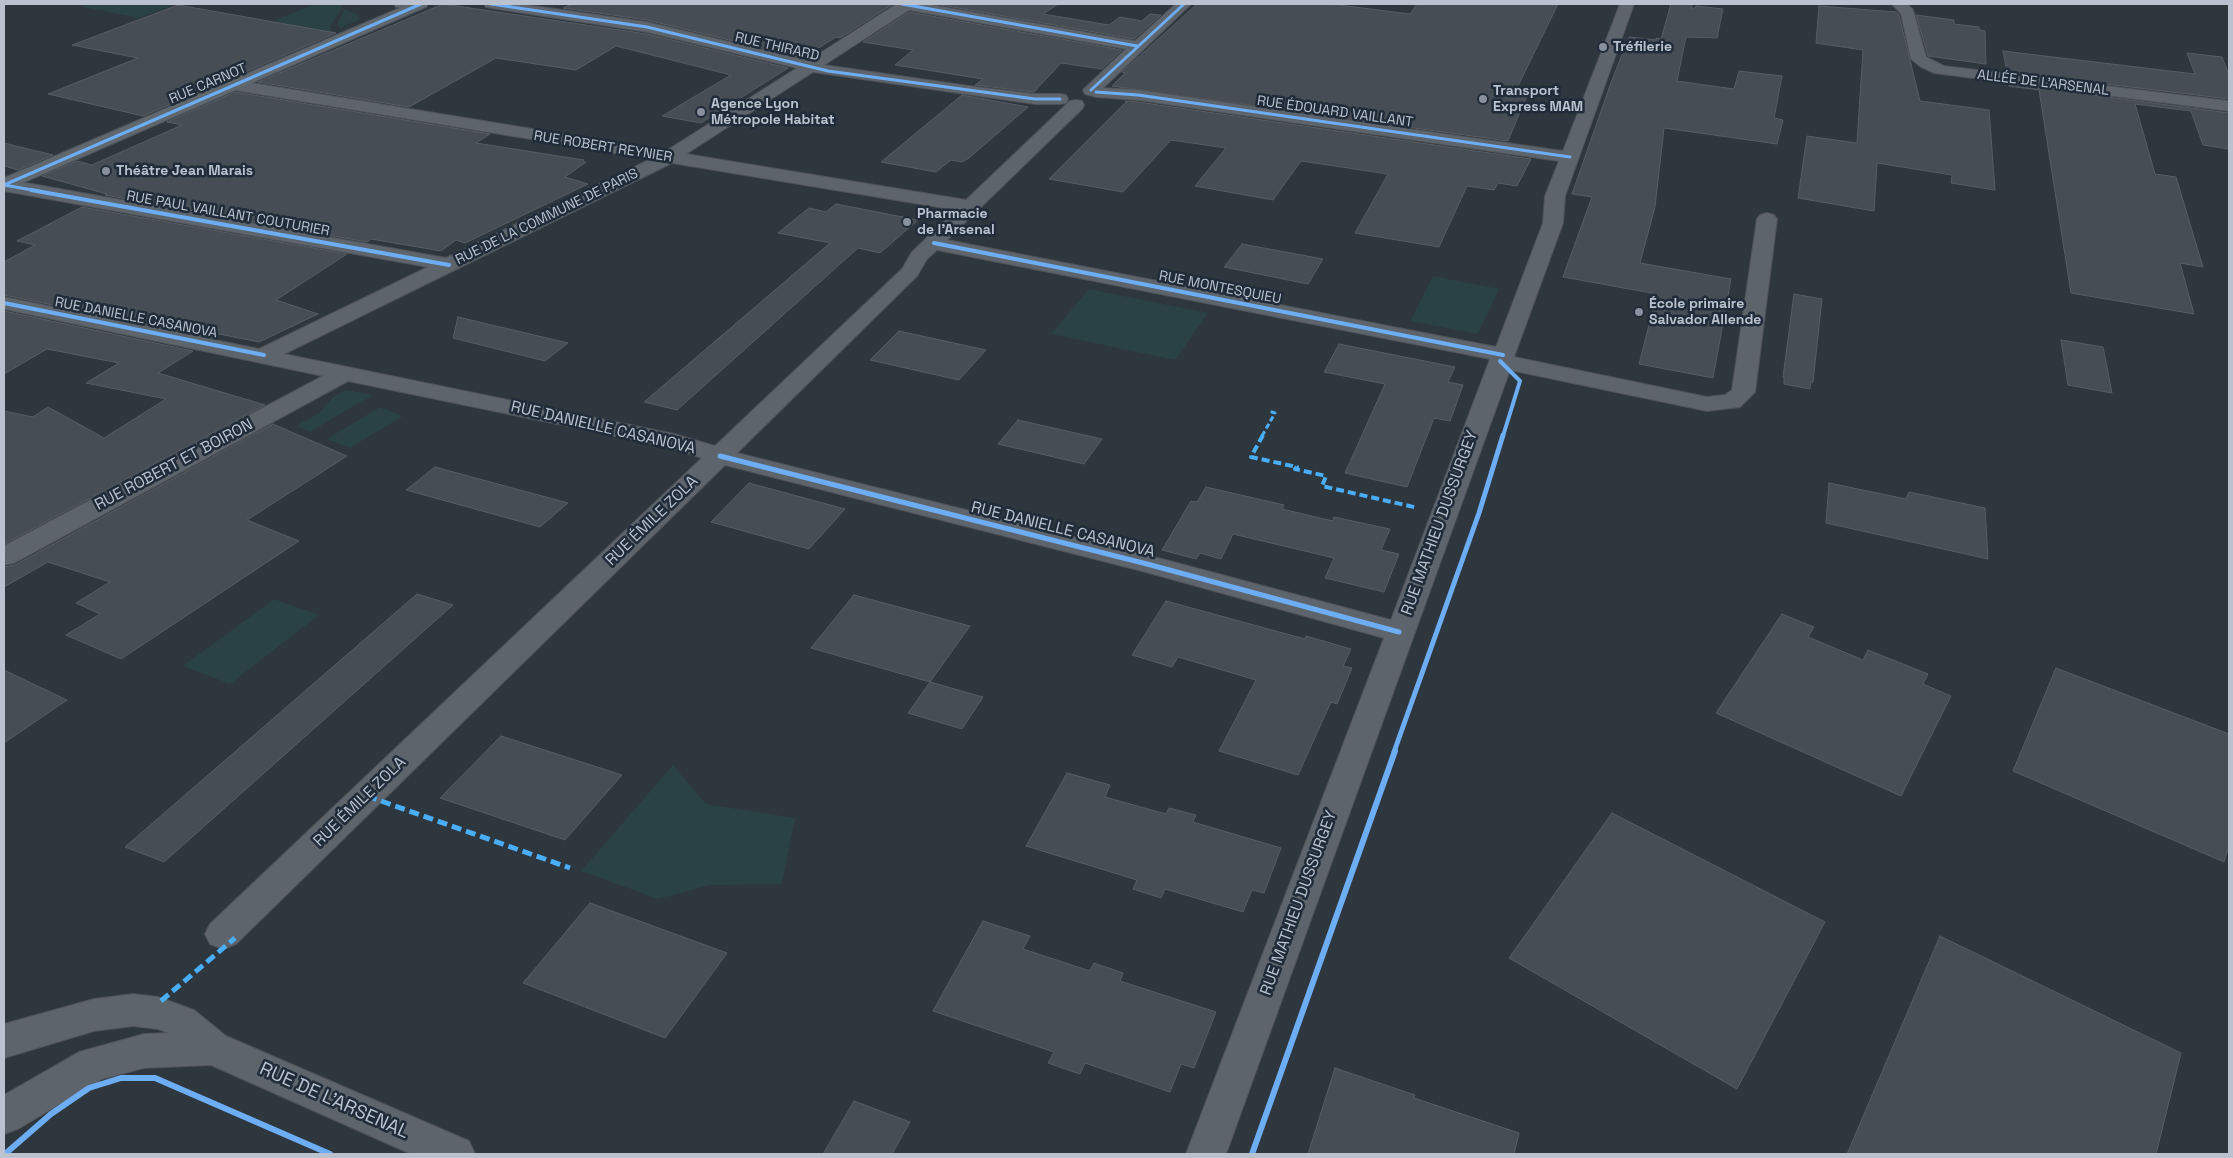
<!DOCTYPE html>
<meta charset="utf-8">
<style>
body{margin:0}
#map{position:relative;width:2233px;height:1158px;overflow:hidden;background:#2e363e;font-family:"Space Grotesk",sans-serif}
canvas{display:block}
.frame{position:absolute;inset:0;border:5px solid #b9c2ce;pointer-events:none}
</style>
<div id="map">
<canvas width="2233" height="1158"></canvas>
<div class="frame"></div>
</div>
<script>
const ctx = document.querySelector('canvas').getContext('2d');
ctx.lineJoin = 'round';
function fillPath(path, color) { ctx.fillStyle = color; ctx.fill(path, 'evenodd'); }
const shape = rows => new Path2D(rows.map(r => 'M' + r).join(''));
function trace(path, color, width, dash) { ctx.strokeStyle = color; ctx.lineWidth = width; ctx.lineCap = dash ? 'butt' : 'round'; ctx.setLineDash(dash || []); ctx.stroke(path); }
function write(font, color, halo, rows, align = 'center') {
  ctx.font = font + ' "Space Grotesk",sans-serif'; ctx.lineWidth = 5; ctx.setLineDash([]); ctx.textBaseline = 'middle'; ctx.strokeStyle = halo; ctx.fillStyle = color; for (const [text, x, y, turn = 0] of rows) {
    ctx.save(); ctx.translate(x, y); ctx.rotate((+turn || 0) * Math.PI / 180); ctx.textAlign = isNaN(turn) ? turn : align; if (halo) ctx.strokeText(text, 0, 0); ctx.fillText(text, 0, 0); ctx.restore();
  }
}
const green = shape([
 [93,4,176,4,139,18,83,7],
 [315,4,341,4,343,6,330,27,332,32,273,21],
 [345,9,358,15,360,19,340,28,337,24],
 [1433,276,1499,289,1478,334,1410,321],
 [1089,289,1208,313,1175,360,1051,334],
 [345,390,372,395,310,432,296,426,319,413,332,398],
 [380,407,403,416,350,448,327,439],
 [274,599,319,615,230,684,183,666],
 [673,765,706,804,795,818,782,884,710,885,658,899,581,871]
]);
const building = shape([
 [443,4,647,34,788,68,701,123,662,116,731,75,616,46,576,70,496,58,409,107,258,82,443,4],
 [572,4,893,4,840,38,836,37,803,58,647,20,563,8,572,4],
 [935,4,1058,4,1043,14,1109,25,1120,17,1142,21,1150,14,1161,15,1134,39,935,4],
 [1197,4,1331,4,1410,14,1417,4,1558,4,1516,90,1528,91,1528,93,1508,141,1112,86,1125,73,1122,72,1197,4],
 [1671,4,1692,4,1691,8,1695,8,1696,6,1723,9,1717,38,1686,37,1677,81,1734,89,1739,71,1782,76,1774,118,1783,120,1777,144,1664,128,1655,207,1640,263,1731,279,1713,378,1639,364,1657,294,1563,277,1592,197,1572,194,1612,80,1629,37,1656,40,1656,38,1661,39,1671,4],
 [178,5,336,33,143,116,48,94,138,58,72,45,178,5],
 [1819,6,1896,12,1899,15,1920,101,1989,110,1995,190,1951,183,1952,175,1877,163,1874,211,1798,198,1807,136,1857,143,1863,50,1816,43,1819,6],
 [909,12,1122,50,1102,69,1061,63,1034,92,975,85,983,79,895,65,913,50,863,42,909,12],
 [1916,15,1954,20,1954,24,1979,27,1979,30,1985,31,1986,64,1928,56,1916,15],
 [2003,51,2195,74,2187,53,2222,57,2229,75,2229,99,2007,72,2003,51],
 [2009,84,2229,113,2229,149,2203,145,2191,111,2135,104,2155,174,2176,177,2203,267,2180,263,2194,314,2071,293,2039,90,2009,86,2009,84],
 [235,92,490,134,476,143,584,160,583,162,586,162,565,177,588,184,465,243,456,240,441,251,371,239,367,242,105,195,107,194,42,176,77,161,92,165,182,125,167,122,235,92],
 [962,95,1028,107,969,158,962,162,951,160,936,172,881,162,962,95],
 [1125,101,1138,102,1531,159,1517,186,1498,183,1494,190,1467,186,1439,247,1355,233,1388,174,1301,161,1273,200,1195,186,1226,148,1171,140,1123,192,1049,179,1126,102,1125,101],
 [4,143,53,155,18,170,4,166,4,143],
 [836,204,918,220,880,253,858,248,677,410,644,402,830,243,778,233,809,208,826,212,836,204],
 [82,207,347,254,276,300,318,314,259,342,219,334,214,338,4,295,4,262,35,245,17,241,82,207],
 [1242,244,1323,259,1308,284,1224,267,1242,244],
 [1794,294,1822,299,1813,382,1811,382,1810,389,1784,384,1784,377,1783,377,1794,294],
 [4,311,193,351,158,373,265,405,4,544,4,411,33,417,48,407,104,438,166,399,86,383,119,363,47,349,4,374,4,311],
 [458,317,568,343,545,361,453,338,458,317],
 [899,331,986,350,959,380,870,360,899,331],
 [2061,340,2103,347,2112,393,2068,385,2061,340],
 [1339,344,1455,367,1448,382,1463,385,1450,421,1434,418,1407,487,1345,473,1385,384,1324,372,1339,344],
 [1018,420,1102,439,1084,464,998,444,1018,420],
 [273,424,347,456,247,520,299,541,121,659,66,635,100,614,76,603,110,582,48,562,4,587,4,567,15,565,273,424],
 [435,467,568,503,540,527,406,490,435,467],
 [749,483,845,509,809,549,711,522,749,483],
 [1829,483,1906,499,1909,492,1985,508,1988,559,1826,523,1829,483],
 [1206,487,1284,505,1282,509,1333,521,1334,517,1390,529,1381,550,1399,554,1384,592,1325,578,1334,558,1233,534,1221,559,1200,553,1196,559,1162,550,1191,501,1197,502,1206,487],
 [417,594,453,605,164,862,125,847,417,594],
 [854,595,970,626,930,682,811,648,854,595],
 [1166,601,1305,639,1306,636,1351,649,1343,666,1352,668,1337,704,1331,702,1298,775,1219,751,1256,680,1178,657,1172,667,1132,655,1166,601],
 [1782,614,1814,627,1808,637,1863,660,1868,650,1928,674,1923,684,1951,696,1901,796,1716,713,1782,614],
 [2056,668,2229,734,2229,845,2224,862,2013,771,2056,668],
 [4,670,67,700,4,743,4,670],
 [930,682,983,697,962,729,908,713,930,682],
 [501,736,622,775,565,840,440,798,501,736],
 [1067,773,1110,785,1105,797,1166,814,1169,808,1196,815,1193,822,1281,848,1264,893,1252,890,1243,912,1165,889,1161,898,1133,889,1137,880,1026,846,1067,773],
 [1612,813,1825,922,1737,1089,1509,958,1612,813],
 [590,903,727,953,665,1038,523,983,590,903],
 [983,921,1030,936,1023,949,1090,971,1094,963,1123,973,1120,981,1216,1012,1194,1068,1181,1064,1170,1092,1085,1063,1080,1074,1048,1063,1054,1052,933,1011,983,921],
 [1940,936,2181,1053,2156,1154,1847,1154,1940,936],
 [1335,1068,1415,1095,1414,1098,1519,1133,1514,1154,1308,1154,1335,1068],
 [854,1101,910,1122,892,1154,823,1154,854,1101]
]);
const minor = shape([
 [394,4,421,4,422,6,420,9,415,10,396,7,394,4],
 [484,4,520,4,647,22,808,61,895,5,895,4,926,4,1135,41,1176,4,1191,4,1103,88,1138,90,1563,151,1620,4,1634,4,1565,196,1563,223,1514,357,1707,397,1725,395,1732,390,1757,219,1760,215,1767,213,1774,215,1777,219,1755,392,1740,407,1707,411,1510,370,1226,1154,1186,1154,1384,638,1142,571,725,465,236,944,223,949,210,944,205,934,210,924,702,458,669,447,348,381,14,563,4,565,4,546,323,376,4,309,4,297,259,349,428,267,4,191,4,179,446,258,651,159,234,90,228,89,226,85,228,81,234,80,666,151,797,68,647,32,491,8,486,7,484,4],
 [909,10,1126,49,1083,90,1085,94,1096,97,1138,100,1559,161,1545,196,1543,223,1496,347,947,240,1082,109,1084,105,1082,101,1076,100,1070,101,966,200,686,154,813,72,1035,104,1060,104,1066,103,1068,99,1066,95,1060,94,1035,94,969,86,824,65,909,10],
 [672,163,956,210,912,252,902,269,715,446,674,434,284,354,672,163],
 [937,250,1490,359,1391,620,1147,555,737,453,917,276,927,259,937,250],
 [1892,4,1907,4,1913,10,1926,57,1944,66,2229,101,2229,111,1934,73,1921,67,1911,59,1901,14,1892,4],
 [133,994,158,997,194,1010,226,1036,469,1141,475,1154,411,1154,211,1065,144,1068,102,1079,18,1129,4,1134,4,1095,79,1052,144,1034,169,1033,158,1029,133,1026,94,1031,4,1058,4,1024,94,999,133,994]
]);
const major = shape([
 [409,4,428,4,426,7,4,191,4,178,409,4]
]);
const quietFar2 = shape([
 [1262,436,1275,413,1269,411]
]);
const quietFar1 = shape([
 [1263,435,1251,457,1297,467,1295,469,1326,476,1322,486,1418,508]
]);
const quiet = shape([
 [367,796,570,868],
 [161,1001,235,938]
]);
const cyclewayFar3 = shape([
 [491,4,647,27,828,71,1035,99,1060,99],
 [902,4,1137,46],
 [1091,90,1184,4],
 [1096,92,1138,95,1570,157],
 [4,185,421,4],
 [4,185,38,191]
]);
const cyclewayFar2 = shape([
 [31,190,449,265],
 [934,243,1503,355],
 [4,303,264,355],
 [1500,361,1520,381,1503,436]
]);
const cyclewayFar1 = shape([
 [720,456,1147,564,1399,632],
 [1394,752,1479,513,1503,435]
]);
const cycleway = shape([
 [5,1154,51,1114,89,1088,121,1078,155,1078,330,1154],
 [1252,1154,1395,751]
]);
const markers = [
 [1603,47,5,"#88919c"],
 [1483,99,5,"#88919c"],
 [701,112,5,"#88919c"],
 [106,171,5,"#88919c"],
 [907,222,5,"#88919c"],
 [1639,312,5,"#88919c"]
];
const farStreetnames = [
 ["RUE THIRARD",777,47,13],
 ["ALLÉE DE L'ARSENAL",2043,83,7],
 ["RUE CARNOT",208,84,-23],
 ["RUE ÉDOUARD VAILLANT",1335,112,8],
 ["RUE ROBERT REYNIER",603,147,9],
 ["RUE PAUL VAILLANT COUTURIER",228,214,10],
 ["RUE DE LA COMMUNE DE PARIS",547,217,-26],
 ["RUE MONTESQUIEU",1220,288,11],
 ["RUE DANIELLE CASANOVA",136,318,11]
];
const farPoinames = [
 ["Tréfilerie",1613,47],
 ["Transport",1493,91],
 ["Express MAM",1493,107],
 ["Agence Lyon",711,104],
 ["Métropole Habitat",711,120],
 ["Théâtre Jean Marais",116,171],
 ["Pharmacie",917,214],
 ["de l'Arsenal",917,230],
 ["École primaire",1649,304],
 ["Salvador Allende",1649,320]
];
const streetNames = [
 ["RUE DANIELLE CASANOVA",603,428,13],
 ["RUE ROBERT ET BOIRON",174,465,-28],
 ["RUE ÉMILE ZOLA",652,521,-44],
 ["RUE MATHIEU DUSSURGEY",1440,523,-70],
 ["RUE DANIELLE CASANOVA",1063,530,14],
 ["RUE ÉMILE ZOLA",360,802,-44],
 ["RUE MATHIEU DUSSURGEY",1299,903,-70]
];
const nearStreetnames = [
 ["RUE DE L'ARSENAL",334,1101,24]
];
fillPath(green, '#2a4245');
fillPath(building, '#464d54');
trace(building, '#565d65', 1);
trace(minor, '#4d5258', 2);
trace(major, '#4c525b', 2);
fillPath(minor, '#5e646b');
fillPath(major, '#60676d');
trace(quietFar2, '#49aef6', 3, [5.5, 3]);
trace(quietFar1, '#49aef6', 4, [8, 4]);
trace(quiet, '#49aef6', 5, [10, 5]);
trace(cyclewayFar3, '#6dadf4', 3);
trace(cyclewayFar2, '#6dadf4', 4);
trace(cyclewayFar1, '#6dadf4', 5);
trace(cycleway, '#6dadf4', 6);
for (const [x, y, r, color] of markers) { const dot = new Path2D(); dot.arc(x, y, r, 0, 2 * Math.PI); ctx.fillStyle = color; ctx.fill(dot); trace(dot, '#202c3a', 2); }
write('14px', '#b9c2ce', '#202c3a', farStreetnames);
write('bold 14px', '#b9c2ce', '#202c3a', farPoinames, 'left');
write('16px', '#b9c2ce', '#202c3a', streetNames);
write('19px', '#b9c2ce', '#202c3a', nearStreetnames);
</script>
